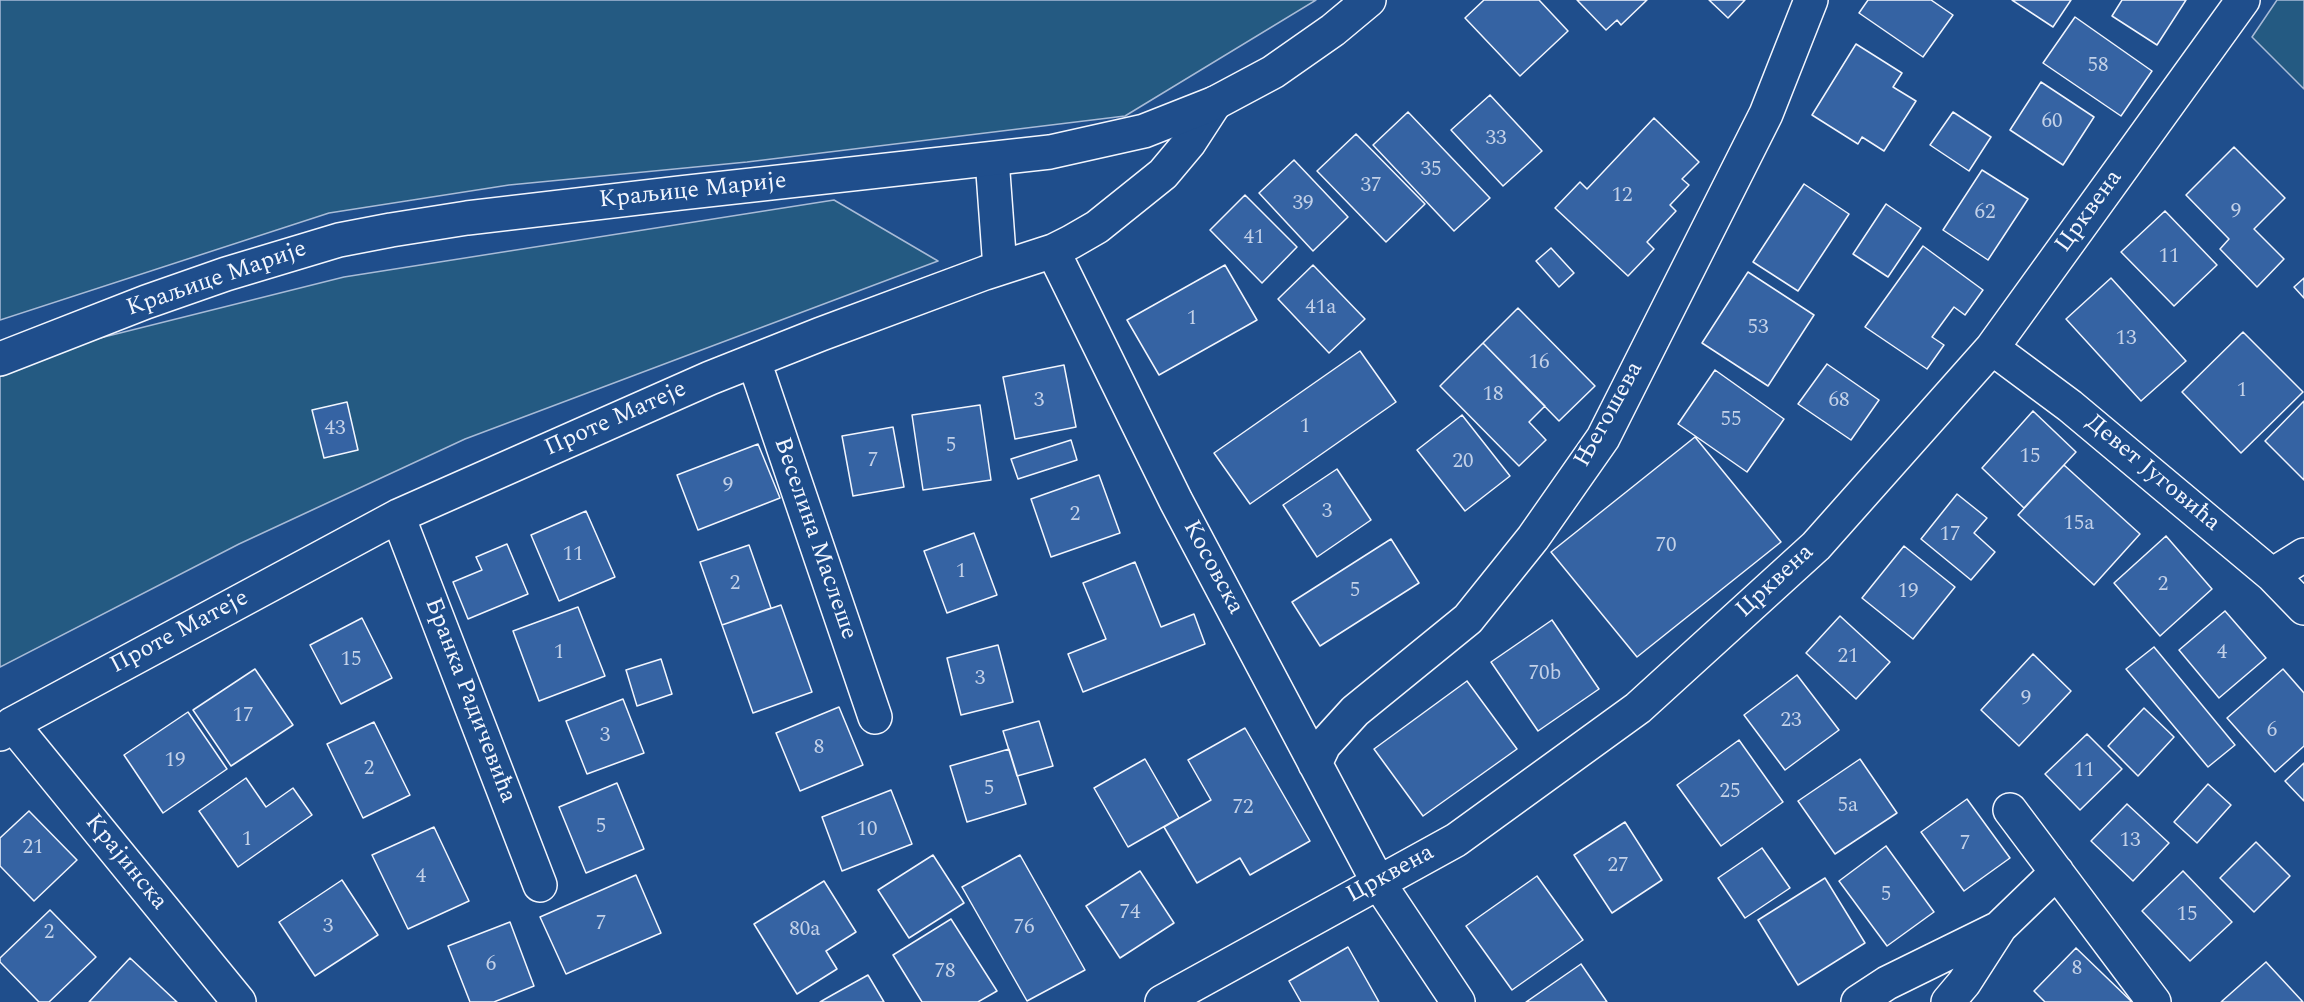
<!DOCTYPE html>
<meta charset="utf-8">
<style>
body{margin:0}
canvas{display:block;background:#1f4e8c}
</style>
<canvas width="2304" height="1002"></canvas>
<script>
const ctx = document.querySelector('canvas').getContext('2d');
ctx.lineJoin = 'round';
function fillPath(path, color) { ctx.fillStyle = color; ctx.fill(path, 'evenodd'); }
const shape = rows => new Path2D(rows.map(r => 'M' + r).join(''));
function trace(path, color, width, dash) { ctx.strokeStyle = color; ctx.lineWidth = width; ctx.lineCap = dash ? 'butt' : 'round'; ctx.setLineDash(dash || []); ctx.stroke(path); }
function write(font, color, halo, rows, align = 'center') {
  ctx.font = font + ' Spectral,serif'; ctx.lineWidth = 4.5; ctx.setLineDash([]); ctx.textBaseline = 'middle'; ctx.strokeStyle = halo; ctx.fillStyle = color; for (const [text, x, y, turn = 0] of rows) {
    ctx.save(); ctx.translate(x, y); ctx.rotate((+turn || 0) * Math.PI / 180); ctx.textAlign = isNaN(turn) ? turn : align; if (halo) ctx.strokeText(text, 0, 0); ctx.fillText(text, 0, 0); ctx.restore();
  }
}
const green = shape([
 [0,0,1316,0,1125,116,747,162,509,185,329,213,0,320,0,0],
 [2277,0,2304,0,2304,89,2252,37,2277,0],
 [834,200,938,261,465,439,239,544,0,667,0,376,76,344,344,277,834,200]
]);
const building = shape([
 [1484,0,1539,0,1568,31,1520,76,1465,18,1484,0],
 [1577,0,1647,0,1621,25,1617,20,1606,30,1577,0],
 [1709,0,1745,0,1728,18,1709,0],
 [1868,0,1931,0,1953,15,1923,57,1859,13,1868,0],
 [2012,0,2071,0,2053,27,2012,0],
 [2122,0,2186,0,2157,45,2112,16,2122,0],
 [2075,17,2152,71,2121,116,2043,63,2075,17],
 [1856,44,1902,73,1893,87,1916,101,1884,151,1862,137,1858,144,1812,115,1856,44],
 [2041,82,2094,117,2063,165,2010,130,2041,82],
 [1490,95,1542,151,1503,186,1451,130,1490,95],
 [1408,112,1490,198,1454,231,1373,145,1408,112],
 [1953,112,1991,137,1969,171,1930,145,1953,112],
 [1654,118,1699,162,1682,179,1689,185,1670,205,1676,211,1647,242,1654,249,1628,276,1555,208,1580,182,1587,189,1654,118],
 [1356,134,1425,204,1386,242,1317,171,1356,134],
 [2234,147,2285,198,2254,229,2284,259,2257,287,2220,249,2229,239,2186,195,2234,147],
 [1294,160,1348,217,1313,251,1259,193,1294,160],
 [1982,170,2028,199,1988,260,1943,230,1982,170],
 [1804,184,1849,214,1798,291,1753,262,1804,184],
 [1245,195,1297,247,1262,283,1210,230,1245,195],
 [1886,204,1921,228,1888,277,1853,254,1886,204],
 [2165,211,2217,265,2174,306,2121,252,2165,211],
 [1923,246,1983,290,1965,315,1954,307,1932,337,1944,345,1927,369,1865,327,1923,246],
 [1551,248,1574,273,1559,287,1536,261,1551,248],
 [1225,265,1257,320,1159,375,1127,320,1225,265],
 [1313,265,1365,319,1329,353,1278,299,1313,265],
 [1748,272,1814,315,1768,386,1702,343,1748,272],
 [2111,278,2186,361,2141,401,2066,319,2111,278],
 [2304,278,2304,298,2294,287,2304,278],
 [1518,308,1595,386,1559,421,1483,343,1518,308],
 [2243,332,2303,392,2241,453,2182,392,2243,332],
 [1483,343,1545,406,1529,422,1546,440,1519,466,1440,386,1483,343],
 [1360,351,1396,402,1250,504,1214,453,1360,351],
 [1827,364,1879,400,1851,440,1798,404,1827,364],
 [1064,365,1076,427,1015,439,1003,377,1064,365],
 [1715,370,1784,419,1747,472,1678,424,1715,370],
 [2304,401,2304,480,2265,441,2304,401],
 [347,402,358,450,324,458,312,410,347,402],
 [980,405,991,480,923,490,912,415,980,405],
 [2033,411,2076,452,2024,508,1982,468,2033,411],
 [1462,415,1510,476,1465,511,1417,450,1462,415],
 [893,427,904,487,853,496,842,436,893,427],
 [1695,437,1781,542,1637,657,1551,552,1695,437],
 [1071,440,1077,460,1018,479,1011,459,1071,440],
 [758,444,780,498,698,530,677,475,758,444],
 [2064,465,2140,534,2094,585,2018,515,2064,465],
 [1337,469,1371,520,1317,557,1283,505,1337,469],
 [1099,475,1120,533,1051,557,1031,499,1099,475],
 [1957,494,1987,518,1974,533,1995,552,1971,580,1921,539,1957,494],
 [586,511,615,577,559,601,531,535,586,511],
 [974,533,997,595,947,613,924,551,974,533],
 [2166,536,2212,589,2160,636,2114,583,2166,536],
 [1391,539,1419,583,1320,646,1292,602,1391,539],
 [507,544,528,594,468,619,453,582,482,570,476,557,507,544],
 [749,545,771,608,722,625,700,562,749,545],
 [1904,546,1955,587,1913,639,1862,598,1904,546],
 [1135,562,1161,627,1194,614,1205,644,1083,692,1068,654,1106,639,1083,583,1135,562],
 [781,605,812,692,753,713,722,625,781,605],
 [578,607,605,676,539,701,513,631,578,607],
 [2225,611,2266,658,2219,698,2179,650,2225,611],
 [1840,616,1890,662,1856,699,1806,653,1840,616],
 [362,618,392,678,341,704,310,645,362,618],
 [1552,620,1599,689,1538,731,1491,662,1552,620],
 [998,645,1013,702,961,715,947,658,998,645],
 [2154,647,2235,745,2208,767,2126,669,2154,647],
 [2033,654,2071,691,2019,746,1981,710,2033,654],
 [661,659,672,694,637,706,626,670,661,659],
 [255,669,293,725,231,766,193,710,255,669],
 [2283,669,2304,693,2304,746,2275,772,2227,718,2283,669],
 [1797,675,1839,730,1785,770,1744,715,1797,675],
 [1467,681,1517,749,1423,816,1374,749,1467,681],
 [623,699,644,753,587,774,566,721,623,699],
 [839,707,863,765,800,791,776,733,839,707],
 [2144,708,2174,737,2138,776,2108,746,2144,708],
 [188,712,227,769,163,813,124,755,188,712],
 [1039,721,1053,766,1017,776,1003,731,1039,721],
 [374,722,410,795,363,818,327,744,374,722],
 [1245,728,1310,841,1250,875,1240,858,1197,883,1164,827,1211,800,1188,760,1245,728],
 [2087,734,2122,769,2080,810,2045,774,2087,734],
 [1739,740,1783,802,1721,846,1677,785,1739,740],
 [1009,749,1026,804,967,822,950,766,1009,749],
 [1145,759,1179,818,1128,847,1094,788,1145,759],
 [1860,759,1897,813,1835,854,1798,801,1860,759],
 [2304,763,2304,801,2285,781,2304,763],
 [246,778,266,807,293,788,312,815,238,867,199,811,246,778],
 [617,783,644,849,586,873,559,807,617,783],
 [2208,784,2231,805,2197,843,2174,822,2208,784],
 [891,790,912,844,842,871,822,817,891,790],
 [1967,799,2010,858,1964,891,1921,832,1967,799],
 [2127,804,2169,843,2133,881,2091,841,2127,804],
 [29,811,77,860,34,901,0,866,0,838,29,811],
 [1625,822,1662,880,1612,913,1574,855,1625,822],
 [434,827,469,901,408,929,372,855,434,827],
 [2256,842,2290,876,2254,912,2220,878,2256,842],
 [1886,846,1934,912,1887,946,1839,881,1886,846],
 [1762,848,1790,888,1745,918,1718,878,1762,848],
 [933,855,964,903,909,938,878,890,933,855],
 [1020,855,1085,970,1027,1001,962,887,1020,855],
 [1140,871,1174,923,1120,958,1086,906,1140,871],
 [2183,871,2232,922,2190,961,2142,911,2183,871],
 [636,875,661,933,566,974,540,917,636,875],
 [1537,876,1583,940,1512,990,1466,926,1537,876],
 [1825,878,1865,943,1798,985,1758,920,1825,878],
 [342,880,378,935,315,976,279,922,342,880],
 [824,881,856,932,826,951,837,969,797,994,754,924,824,881],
 [50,910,96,957,49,1002,39,1002,0,962,0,958,50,910],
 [951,919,997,991,978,1002,922,1002,893,955,951,919],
 [510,922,534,986,494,1002,470,1002,448,946,510,922],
 [1348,947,1379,1002,1301,1002,1289,981,1348,947],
 [2076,948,2131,1001,2131,1002,2045,1002,2034,991,2076,948],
 [130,958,177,1002,89,1002,130,958],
 [2266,962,2303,1002,2221,1002,2266,962],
 [1581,964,1607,1002,1526,1002,1581,964],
 [868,975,884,1002,820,1002,834,994,868,975]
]);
const street = shape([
 [992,159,1000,268],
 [1053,251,1176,501,1378,882,1458,1002],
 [1992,348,2070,406,2272,575,2304,608],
 [754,361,875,717],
 [398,516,540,885],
 [2272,575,2304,555],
 [12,724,239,1002],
 [0,734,12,724,398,516,710,378,821,334,985,273,1053,251,1071,242,1097,227,1163,174,1189,143,1215,103],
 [1315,764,1324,745,1355,711,1468,619,1533,538,1603,438,1766,114,1811,0],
 [2010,810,2154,1002],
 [1162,1002,1456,840,1638,708,1816,546,1992,348,2243,0],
 [1858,1002,1887,983,1999,928],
 [1948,1002,1964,983,2000,927,2057,872]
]);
const secondary = shape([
 [0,359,146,302,226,274,339,240,391,230,467,218,680,193,1050,152,1144,131,1215,103,1273,72,1333,30,1369,0]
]);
const numberNames = [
 ["58",2098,67],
 ["60",2052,123],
 ["33",1496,140],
 ["35",1431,171],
 ["37",1371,187],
 ["12",1622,197],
 ["39",1303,205],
 ["9",2236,213],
 ["62",1985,214],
 ["41",1254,239],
 ["11",2169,258],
 ["41a",1321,309],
 ["1",1192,320],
 ["53",1758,329],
 ["13",2126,340],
 ["16",1539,364],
 ["1",2242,392],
 ["18",1493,396],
 ["3",1039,402],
 ["68",1839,402],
 ["55",1731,421],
 ["1",1305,428],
 ["43",335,430],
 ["5",951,447],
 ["15",2030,458],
 ["7",873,462],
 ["20",1463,463],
 ["9",728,487],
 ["3",1327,513],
 ["2",1075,516],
 ["15a",2079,525],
 ["17",1950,536],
 ["70",1666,547],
 ["11",573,556],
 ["1",961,573],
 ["2",735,585],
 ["2",2163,586],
 ["5",1355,592],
 ["19",1908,593],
 ["1",559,654],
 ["4",2222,654],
 ["21",1848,658],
 ["15",351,661],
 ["70b",1545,675],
 ["3",980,680],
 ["9",2026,700],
 ["17",243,717],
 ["23",1791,722],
 ["6",2272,732],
 ["3",605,737],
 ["8",819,749],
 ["19",175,762],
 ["2",369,770],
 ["11",2084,772],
 ["5",989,790],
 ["25",1730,793],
 ["5a",1848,807],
 ["72",1243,809],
 ["5",601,828],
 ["10",867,831],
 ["1",247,841],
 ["13",2130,842],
 ["7",1965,845],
 ["21",33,849],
 ["27",1618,867],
 ["4",421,878],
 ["5",1886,896],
 ["74",1130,914],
 ["15",2187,916],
 ["7",601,925],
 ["3",328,928],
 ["76",1024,929],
 ["80a",805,931],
 ["2",49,934],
 ["6",491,966],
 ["8",2077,970],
 ["78",945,973]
];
const streetNames = [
 ["Краљице Марије",693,192,-6],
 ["Црквена",2090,212,-54],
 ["Краљице Марије",217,280,-19],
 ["Његошева",1610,415,-61],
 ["Проте Матеје",616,420,-24],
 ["Девет Југовића",2152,474,40],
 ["Веселина Маслеше",814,539,71],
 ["Косовска",1212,568,62],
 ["Црквена",1776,582,-43],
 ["Проте Матеје",180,633,-28],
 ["Бранка Радичевића",469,701,69],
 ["Крајинска",125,863,51],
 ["Црквена",1391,875,-29]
];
fillPath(green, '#245a82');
trace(green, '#a8bbd7', 1.5);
fillPath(building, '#3563a3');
trace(building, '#f2f6ff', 1.5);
trace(street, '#f2f6ff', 36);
trace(secondary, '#f2f6ff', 36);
trace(street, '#1f4e8c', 33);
trace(secondary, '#1f4e8c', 33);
write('21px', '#c3d1e8', null, numberNames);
write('24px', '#f2f6ff', '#1f4e8c', streetNames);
</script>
